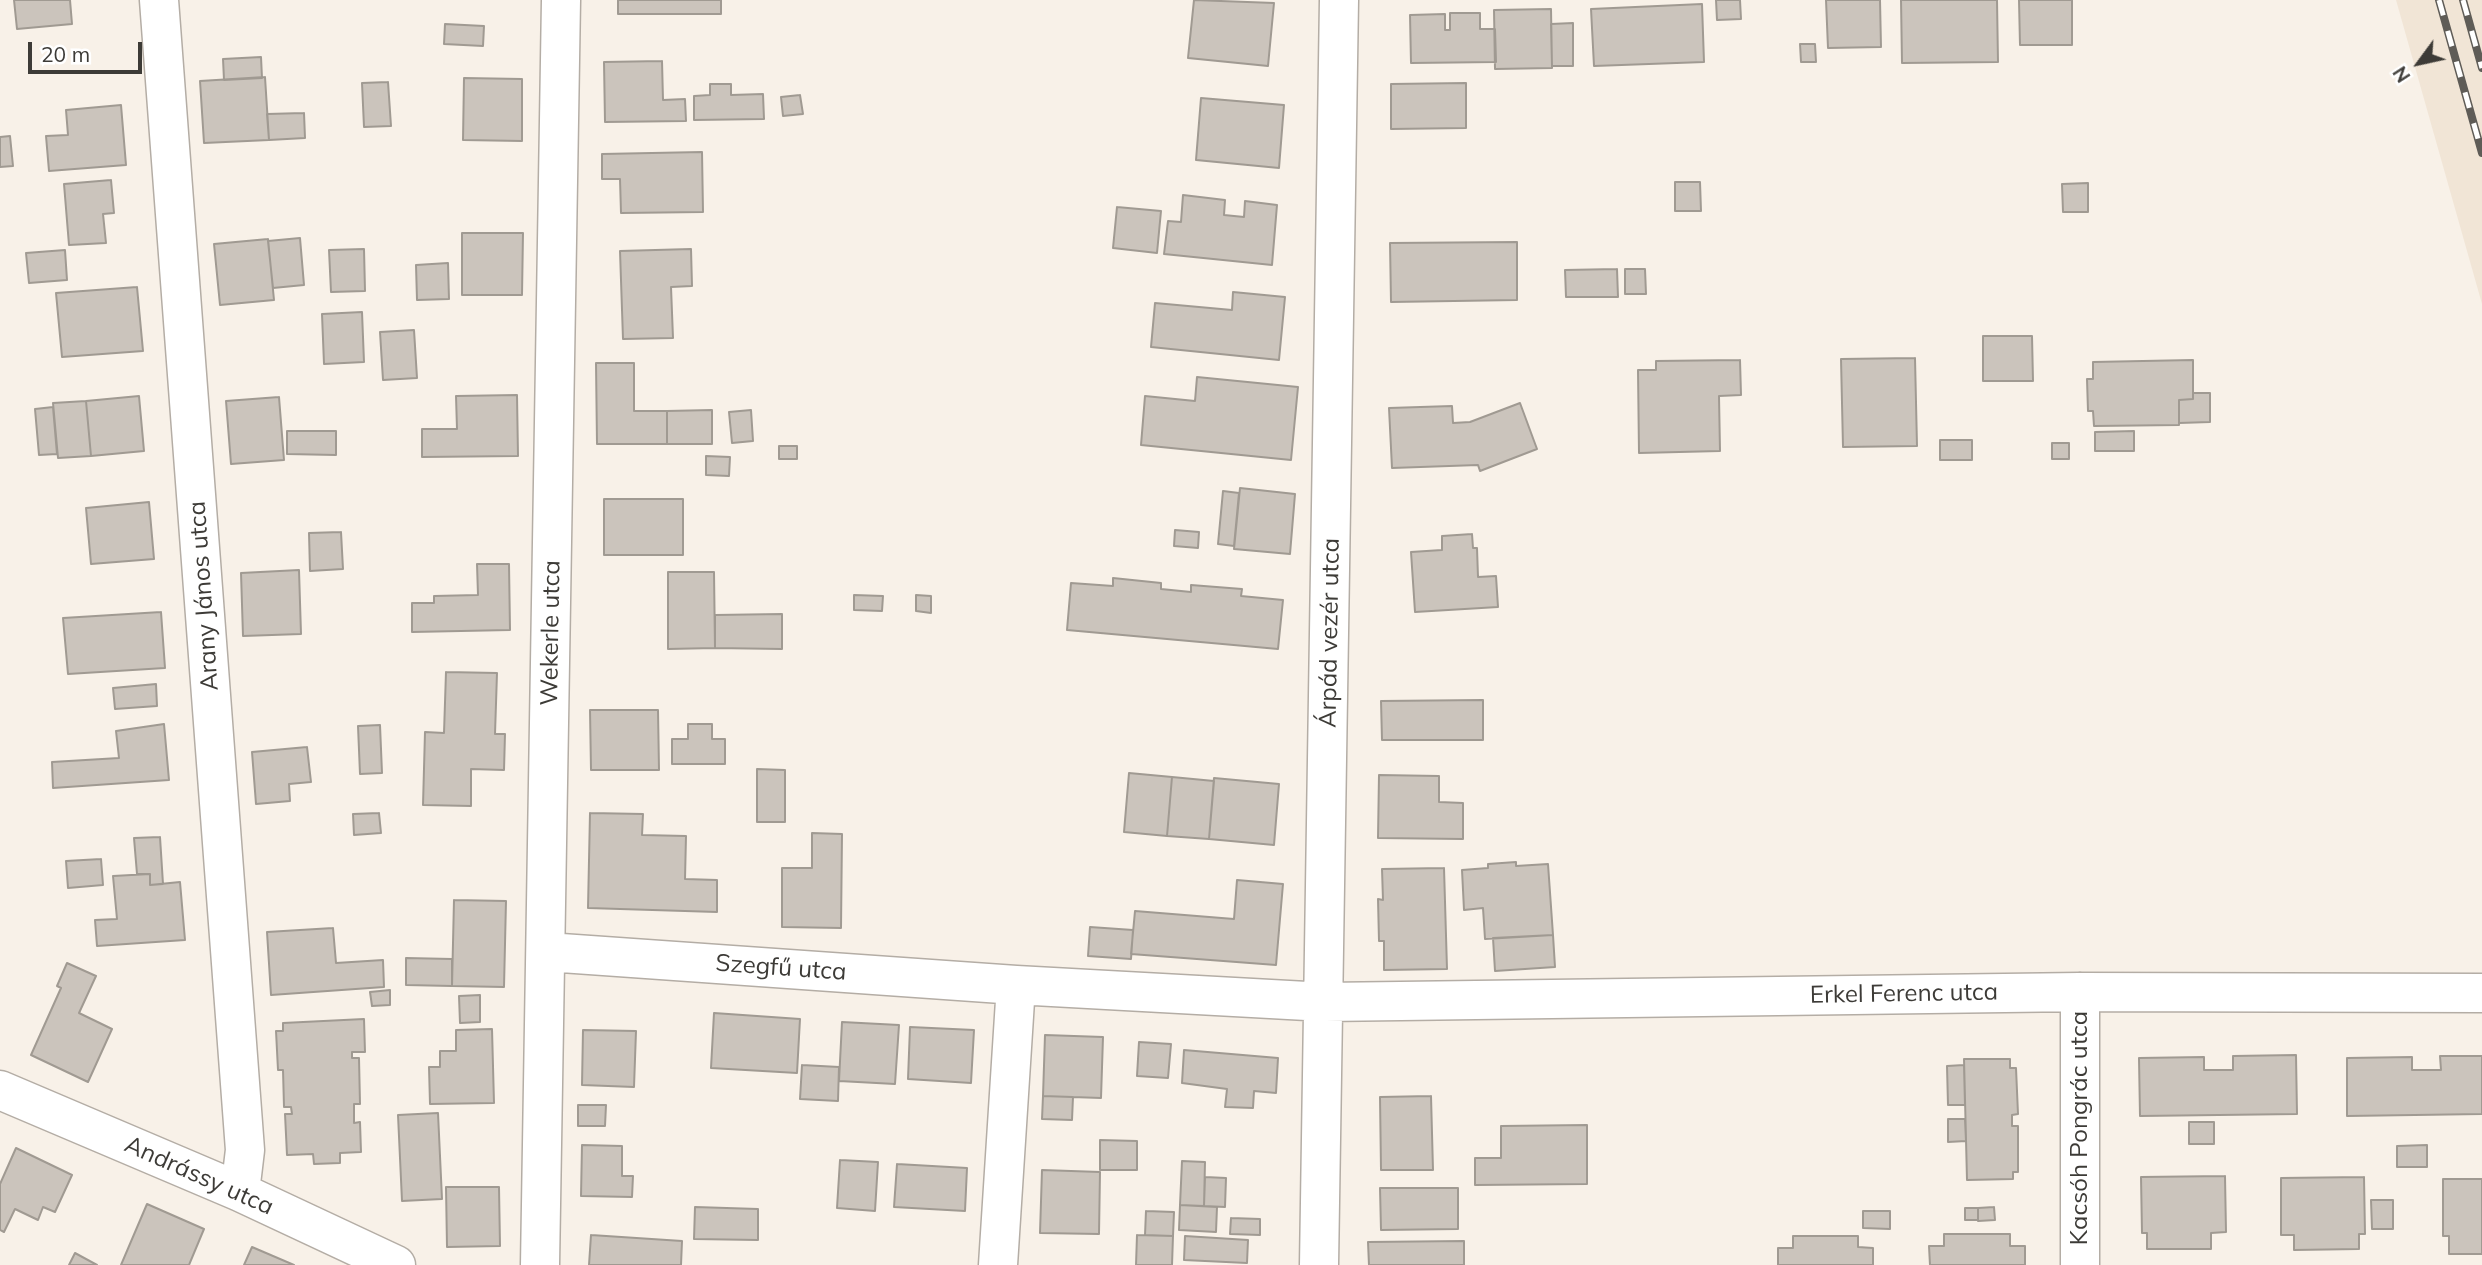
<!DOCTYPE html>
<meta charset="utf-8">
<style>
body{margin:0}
#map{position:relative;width:2482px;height:1265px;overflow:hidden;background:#f8f1e8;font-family:Mulish,sans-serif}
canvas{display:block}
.north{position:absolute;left:2384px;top:28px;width:70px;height:70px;-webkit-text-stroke:5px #fff;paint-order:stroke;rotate:237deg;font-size:19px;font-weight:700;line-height:28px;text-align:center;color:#3d3b37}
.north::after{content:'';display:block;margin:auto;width:24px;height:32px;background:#3d3b37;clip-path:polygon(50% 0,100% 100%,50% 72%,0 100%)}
.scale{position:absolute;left:28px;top:42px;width:114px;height:32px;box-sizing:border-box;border:4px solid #3d3b37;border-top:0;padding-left:9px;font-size:21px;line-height:24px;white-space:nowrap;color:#3d3b37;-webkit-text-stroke:5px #fff;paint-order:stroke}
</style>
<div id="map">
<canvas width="2482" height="1265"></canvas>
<div class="north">N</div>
<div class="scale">20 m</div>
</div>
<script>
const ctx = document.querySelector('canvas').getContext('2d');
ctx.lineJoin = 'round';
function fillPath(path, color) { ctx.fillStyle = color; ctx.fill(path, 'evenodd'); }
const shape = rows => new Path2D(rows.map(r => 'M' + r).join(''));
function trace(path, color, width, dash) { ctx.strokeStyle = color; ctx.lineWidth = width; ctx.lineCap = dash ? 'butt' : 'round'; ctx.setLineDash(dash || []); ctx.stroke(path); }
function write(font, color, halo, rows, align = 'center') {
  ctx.font = font + ' Mulish,sans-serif'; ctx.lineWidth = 5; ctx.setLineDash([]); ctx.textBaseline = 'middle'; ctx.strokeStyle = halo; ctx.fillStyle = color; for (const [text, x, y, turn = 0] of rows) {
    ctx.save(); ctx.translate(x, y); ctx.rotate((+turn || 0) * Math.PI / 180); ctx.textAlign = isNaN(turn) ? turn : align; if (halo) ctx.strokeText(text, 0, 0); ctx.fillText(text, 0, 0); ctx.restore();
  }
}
const built = shape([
 [2396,0,2482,0,2482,304]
]);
const building = shape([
 [14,0,70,0,72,24,17,29,14,0],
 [618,0,721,0,721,14,618,14,618,0],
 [1194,0,1274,3,1268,66,1188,58,1194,0],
 [1716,0,1740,0,1741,19,1717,20,1716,0],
 [1826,0,1880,0,1881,47,1828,48,1826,0],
 [1901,0,1997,0,1998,62,1902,63,1901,0],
 [2019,0,2072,0,2072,45,2020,45,2019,0],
 [1702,4,1704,62,1594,66,1591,9,1702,4],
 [1551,9,1552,68,1495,69,1494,10,1551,9],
 [1450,13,1480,13,1480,29,1495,29,1496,62,1411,63,1410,15,1445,14,1445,30,1450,30,1450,13],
 [1573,23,1573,66,1552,66,1551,24,1573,23],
 [445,24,484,26,483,46,444,44,445,24],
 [1800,44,1815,44,1816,62,1801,62,1800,44],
 [261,57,262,78,224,80,223,59,261,57],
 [662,61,663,100,685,99,686,121,605,122,604,62,662,61],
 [265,77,269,140,204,143,200,81,265,77],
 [464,78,522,79,522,141,463,140,464,78],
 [388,82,391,126,364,127,362,83,388,82],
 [1466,83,1466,128,1391,129,1391,84,1466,83],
 [710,84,731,84,731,95,763,94,764,119,694,120,694,96,710,95,710,84],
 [800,95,803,114,783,116,781,97,800,95],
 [1201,98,1284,105,1279,168,1196,160,1201,98],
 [121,105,126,165,49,171,46,136,68,135,66,110,121,105],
 [304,113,305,138,269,140,267,114,304,113],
 [10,136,13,166,0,167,0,137,10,136],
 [702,152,703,212,621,213,620,179,602,179,602,154,702,152],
 [111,180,114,213,103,214,106,243,69,245,64,184,111,180],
 [1675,182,1700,182,1701,211,1675,211,1675,182],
 [2088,183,2088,212,2063,212,2062,184,2088,183],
 [1183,195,1225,200,1224,215,1244,217,1245,201,1277,205,1272,265,1164,254,1168,221,1181,222,1183,195],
 [1117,207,1161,211,1157,253,1113,248,1117,207],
 [462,233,523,233,522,295,462,295,462,233],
 [300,238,304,285,273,288,268,241,300,238],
 [268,239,274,300,220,305,214,244,268,239],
 [1517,242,1517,300,1391,302,1390,243,1517,242],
 [364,249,365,291,331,292,329,250,364,249],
 [691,249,692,286,671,287,673,338,623,339,620,251,691,249],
 [65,250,67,280,29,283,26,253,65,250],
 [448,263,449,299,417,300,416,265,448,263],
 [1617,269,1618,297,1566,297,1565,270,1617,269],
 [1625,269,1645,269,1646,294,1625,294,1625,269],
 [137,287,143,351,62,357,56,293,137,287],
 [1233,292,1285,297,1279,360,1151,347,1155,303,1232,310,1233,292],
 [362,312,364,362,324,364,322,314,362,312],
 [414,330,417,378,383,380,380,332,414,330],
 [1983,336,2032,336,2033,381,1983,381,1983,336],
 [1915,358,1917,446,1843,447,1841,359,1915,358],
 [1740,360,1741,395,1719,396,1720,451,1639,453,1638,370,1656,370,1656,361,1740,360],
 [2193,360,2193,399,2179,400,2179,425,2094,426,2093,411,2088,411,2087,379,2093,379,2093,362,2193,360],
 [596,363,634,363,634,411,667,411,667,444,597,444,596,363],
 [1197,377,1298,387,1291,460,1141,445,1145,396,1195,401,1197,377],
 [2193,393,2210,393,2210,422,2179,423,2179,400,2193,399,2193,393],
 [517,395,518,456,422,457,422,429,457,429,456,396,517,395],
 [139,396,144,451,91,456,86,401,139,396],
 [279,397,284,460,231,464,226,401,279,397],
 [86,401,91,456,58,458,53,403,86,401],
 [1520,403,1537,449,1480,471,1478,465,1392,468,1389,408,1452,406,1453,423,1470,422,1520,403],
 [53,407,57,454,39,455,35,409,53,407],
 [712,410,712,444,667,444,667,411,712,410],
 [751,410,753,441,732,443,729,412,751,410],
 [287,431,336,431,336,455,287,454,287,431],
 [2134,431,2134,451,2095,451,2095,432,2134,431],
 [1940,440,1972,440,1972,460,1940,460,1940,440],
 [2052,443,2069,443,2069,459,2052,459,2052,443],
 [779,446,797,446,797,459,779,459,779,446],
 [706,456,730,457,729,476,706,475,706,456],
 [1240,488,1295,494,1290,554,1234,549,1240,488],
 [1223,491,1239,493,1234,546,1218,544,1223,491],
 [604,499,683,499,683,555,604,555,604,499],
 [149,502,154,559,91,564,86,508,149,502],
 [1175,530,1199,532,1198,548,1174,546,1175,530],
 [341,532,343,569,310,571,309,533,341,532],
 [1472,534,1473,548,1477,548,1478,577,1496,576,1498,607,1415,612,1411,552,1442,550,1442,536,1472,534],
 [477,564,509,564,510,630,412,632,412,603,434,603,434,596,478,595,477,564],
 [299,570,301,634,243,636,241,573,299,570],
 [668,572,714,572,715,648,668,649,668,572],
 [1113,578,1161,583,1161,589,1191,592,1191,585,1242,589,1241,596,1283,600,1278,649,1067,630,1071,583,1113,586,1113,578],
 [854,595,883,596,882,611,854,610,854,595],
 [916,595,931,596,931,613,916,611,916,595],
 [161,612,165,668,68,674,63,618,161,612],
 [782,614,782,649,715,648,715,615,782,614],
 [446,672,497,673,495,734,505,734,504,770,471,769,471,806,423,805,425,732,444,733,446,672],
 [156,684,157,706,115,709,113,688,156,684],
 [1483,700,1483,740,1382,740,1381,701,1483,700],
 [590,710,658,710,659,770,591,770,590,710],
 [164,724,169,780,53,788,52,762,119,758,116,731,164,724],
 [688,724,712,724,712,739,725,739,725,764,672,764,672,739,688,739,688,724],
 [380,725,382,773,360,774,358,726,380,725],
 [307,747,311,782,289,784,290,801,256,804,252,752,307,747],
 [757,769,785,770,785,822,757,822,757,769],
 [1129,773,1172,777,1167,836,1124,832,1129,773],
 [1379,775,1439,776,1439,802,1463,803,1463,839,1378,838,1379,775],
 [1172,777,1214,781,1209,839,1167,836,1172,777],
 [1214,778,1279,784,1274,845,1209,839,1214,778],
 [379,813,381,833,354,835,353,814,379,813],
 [590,813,643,814,642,835,686,836,685,879,717,880,717,912,588,908,590,813],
 [812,833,842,834,841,928,782,927,782,868,812,868,812,833],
 [160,837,163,884,150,885,150,874,137,874,134,838,160,837],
 [101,859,103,885,68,888,66,861,101,859],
 [1516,862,1516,866,1548,864,1553,935,1485,939,1483,908,1464,910,1462,870,1488,868,1488,864,1516,862],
 [1444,868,1447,969,1384,970,1384,941,1379,941,1378,899,1383,900,1382,869,1444,868],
 [150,874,150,885,180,882,185,940,97,946,95,920,117,919,113,876,150,874],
 [1237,880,1283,884,1276,965,1131,954,1135,911,1234,919,1237,880],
 [454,900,506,901,504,987,452,986,454,900],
 [1090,927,1133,930,1131,959,1088,956,1090,927],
 [333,928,336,963,383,960,384,987,271,995,267,932,333,928],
 [1553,935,1555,967,1495,971,1493,938,1553,935],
 [406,958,452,959,452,986,406,985,406,958],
 [67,963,96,976,79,1013,112,1029,88,1082,31,1055,61,988,57,986,67,963],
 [390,990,390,1005,372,1006,370,992,390,990],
 [480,995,480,1022,460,1023,459,996,480,995],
 [714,1013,800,1019,797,1073,711,1068,714,1013],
 [364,1019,365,1052,352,1052,352,1058,359,1058,360,1104,354,1104,354,1123,360,1122,361,1152,340,1153,340,1163,314,1164,313,1154,287,1155,285,1114,292,1114,291,1107,284,1107,283,1070,278,1070,276,1031,283,1031,283,1023,364,1019],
 [842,1022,899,1025,895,1084,839,1081,842,1022],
 [910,1027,974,1030,971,1083,908,1079,910,1027],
 [492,1029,494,1103,430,1104,429,1067,440,1067,440,1051,456,1051,456,1030,492,1029],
 [583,1030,636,1031,634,1087,582,1085,583,1030],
 [1045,1035,1103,1037,1101,1098,1043,1096,1045,1035],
 [1139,1042,1171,1044,1168,1078,1137,1076,1139,1042],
 [1184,1050,1278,1058,1276,1093,1254,1091,1253,1108,1225,1107,1227,1089,1182,1083,1184,1050],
 [2296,1055,2297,1114,2140,1116,2139,1058,2204,1057,2204,1070,2233,1070,2233,1056,2296,1055],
 [2440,1056,2482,1056,2482,1114,2347,1116,2347,1058,2412,1057,2412,1070,2441,1070,2440,1056],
 [1964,1059,2010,1059,2010,1068,2016,1068,2018,1114,2012,1115,2012,1126,2018,1126,2018,1172,2013,1172,2013,1179,1967,1180,1964,1059],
 [802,1065,839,1067,838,1101,800,1099,802,1065],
 [1964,1065,1965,1105,1948,1105,1947,1066,1964,1065],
 [1043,1096,1073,1097,1072,1120,1042,1119,1043,1096],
 [1431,1096,1433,1170,1381,1170,1380,1097,1431,1096],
 [578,1105,606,1105,605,1126,578,1126,578,1105],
 [438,1113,442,1199,402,1201,398,1115,438,1113],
 [1948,1119,1965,1119,1966,1141,1948,1142,1948,1119],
 [2189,1122,2214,1122,2214,1144,2189,1144,2189,1122],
 [1587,1125,1587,1184,1475,1185,1475,1158,1501,1158,1501,1126,1587,1125],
 [1100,1140,1137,1141,1137,1170,1100,1170,1100,1140],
 [582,1145,622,1146,622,1176,633,1176,632,1197,581,1196,582,1145],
 [2427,1145,2427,1167,2397,1167,2397,1146,2427,1145],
 [16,1148,72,1175,55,1212,43,1207,38,1220,15,1209,4,1232,0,1230,0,1184,16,1148],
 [840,1160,878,1162,875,1211,837,1208,840,1160],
 [1182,1161,1205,1162,1204,1206,1180,1205,1182,1161],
 [897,1164,967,1168,965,1211,894,1207,897,1164],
 [1042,1170,1100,1172,1099,1234,1040,1233,1042,1170],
 [2225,1176,2226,1232,2211,1233,2211,1249,2147,1249,2147,1233,2142,1233,2141,1177,2225,1176],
 [1205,1177,1226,1178,1225,1207,1204,1206,1205,1177],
 [2364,1177,2365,1234,2359,1234,2359,1249,2294,1250,2294,1235,2281,1235,2281,1178,2364,1177],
 [2443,1179,2482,1179,2482,1254,2449,1254,2449,1236,2443,1236,2443,1179],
 [446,1187,499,1187,500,1246,447,1247,446,1187],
 [1380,1188,1458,1188,1458,1229,1381,1230,1380,1188],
 [2371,1200,2393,1200,2393,1229,2372,1229,2371,1200],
 [147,1204,204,1229,189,1265,121,1265,147,1204],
 [1180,1205,1217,1207,1216,1232,1179,1230,1180,1205],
 [695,1207,758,1209,758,1240,694,1239,695,1207],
 [1994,1207,1995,1220,1978,1221,1978,1208,1994,1207],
 [1965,1208,1978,1208,1978,1220,1965,1220,1965,1208],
 [1146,1211,1174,1212,1173,1236,1145,1235,1146,1211],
 [1863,1211,1890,1211,1890,1229,1863,1228,1863,1211],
 [1231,1218,1260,1219,1260,1235,1230,1234,1231,1218],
 [1944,1234,2010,1234,2010,1246,2025,1246,2025,1265,1930,1265,1929,1246,1944,1246,1944,1234],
 [591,1235,682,1241,681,1265,589,1265,591,1235],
 [1137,1235,1173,1236,1172,1265,1136,1265,1137,1235],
 [1185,1236,1248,1240,1247,1263,1184,1260,1185,1236],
 [1793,1236,1858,1236,1858,1247,1873,1248,1873,1265,1778,1265,1778,1248,1793,1248,1793,1236],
 [1464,1241,1464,1265,1369,1265,1368,1242,1464,1241],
 [252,1247,294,1265,244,1265,252,1247],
 [75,1253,97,1265,69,1265,75,1253]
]);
const minor = shape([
 [159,0,245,1150,240,1192],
 [547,952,1016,985,1325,1002,2080,992,2482,993],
 [2080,992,2080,1265],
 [0,1090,240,1192,396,1265],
 [540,1265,561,0],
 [998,1265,1016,985],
 [1319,1265,1339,0]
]);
const rail = shape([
 [2439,0,2482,153],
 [2463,0,2482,68]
]);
const streetNames = [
 ["Arany János utca",204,596,-94],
 ["Wekerle utca",551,633,-89],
 ["Árpád vezér utca",1330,633,-89],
 ["Szegfű utca",781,968,4],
 ["Erkel Ferenc utca",1904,994,-1],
 ["Kacsóh Pongrác utca",2080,1128,-90],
 ["Andrássy utca",199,1176,24]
];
fillPath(built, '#f1e5d6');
fillPath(building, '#cbc4bc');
trace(building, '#a09a92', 2);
trace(minor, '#b4ada5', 41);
trace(minor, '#fff', 38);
trace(rail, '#5f5c57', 8);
trace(rail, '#fff', 5, [16]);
write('24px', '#3d3b37', '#fff', streetNames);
</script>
